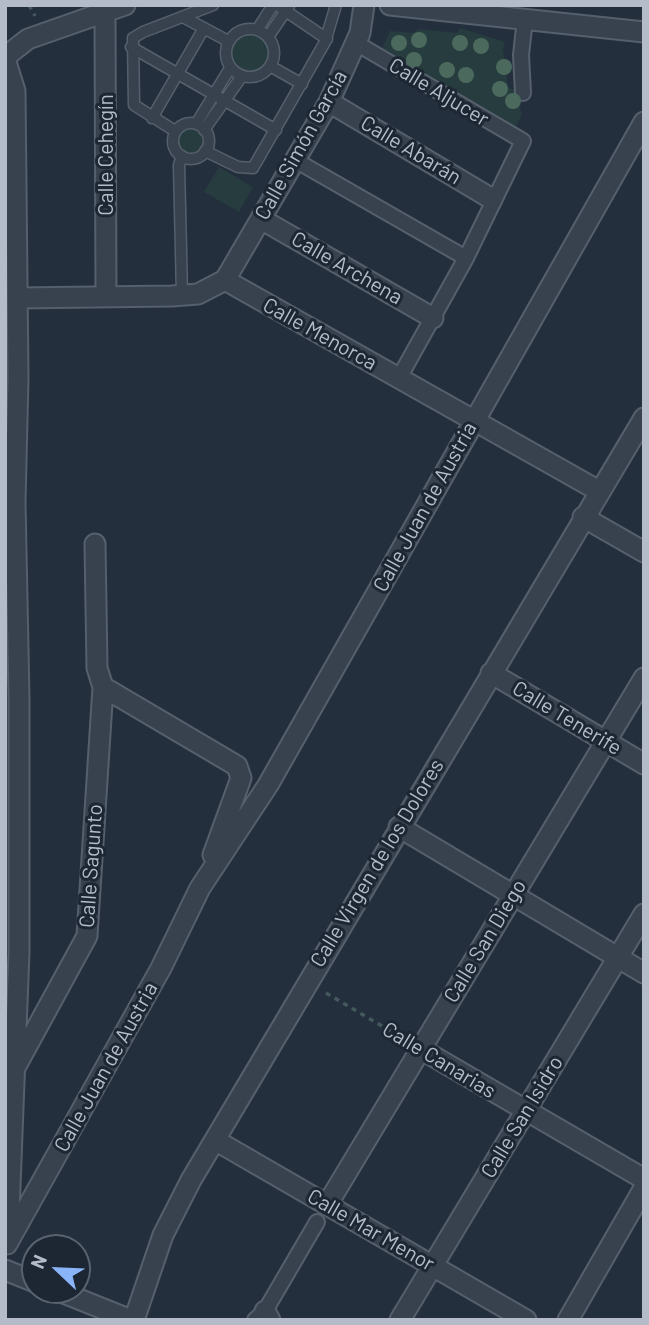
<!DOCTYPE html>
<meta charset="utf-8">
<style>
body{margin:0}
#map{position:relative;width:649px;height:1325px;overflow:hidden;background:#242f3e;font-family:Barlow,sans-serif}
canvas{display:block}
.frame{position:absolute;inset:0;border:7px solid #b4bcc9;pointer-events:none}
.north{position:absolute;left:21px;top:1234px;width:70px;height:70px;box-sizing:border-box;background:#1d2633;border:2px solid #59626f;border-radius:50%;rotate:293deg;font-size:19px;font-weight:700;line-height:28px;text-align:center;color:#b4bcc9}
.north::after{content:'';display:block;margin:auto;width:24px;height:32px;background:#8ab4f8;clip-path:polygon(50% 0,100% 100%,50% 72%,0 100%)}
</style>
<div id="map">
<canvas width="649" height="1325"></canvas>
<div class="frame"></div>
<div class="north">N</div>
</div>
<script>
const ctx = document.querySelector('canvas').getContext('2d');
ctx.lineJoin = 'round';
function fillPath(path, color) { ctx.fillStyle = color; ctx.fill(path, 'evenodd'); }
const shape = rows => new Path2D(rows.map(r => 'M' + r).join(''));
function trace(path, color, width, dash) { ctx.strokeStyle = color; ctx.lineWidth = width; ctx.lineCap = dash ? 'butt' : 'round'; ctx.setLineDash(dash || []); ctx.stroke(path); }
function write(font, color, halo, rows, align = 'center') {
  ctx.font = font + ' Barlow,sans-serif'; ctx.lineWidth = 6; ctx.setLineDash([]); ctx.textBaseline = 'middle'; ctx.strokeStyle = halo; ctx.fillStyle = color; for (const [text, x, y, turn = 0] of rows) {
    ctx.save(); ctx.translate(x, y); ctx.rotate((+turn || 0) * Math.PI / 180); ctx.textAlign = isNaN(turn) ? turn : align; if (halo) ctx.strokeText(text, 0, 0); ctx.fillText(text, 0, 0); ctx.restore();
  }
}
const green = shape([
 [460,28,505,42,503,49,508,87,514,90,522,114,515,128,382,48,390,31,413,33,419,29,457,33],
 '228 53a22 22 0 1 1 44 0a22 22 0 1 1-44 0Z',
 '176 141a15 15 0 1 1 30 0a15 15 0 1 1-30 0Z',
 [219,167,253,187,239,212,204,192],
 [5,517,6,517,10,948,5,948]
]);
const path = shape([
 [29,5,35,16],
 [326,993,404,1039]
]);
const service = shape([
 [277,5,327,39],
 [185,18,228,41],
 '226 53a24 24 0 1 1 48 0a24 24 0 1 1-48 0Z',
 [257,30,273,5],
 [268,37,289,6],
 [131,47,276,130],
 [270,66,302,84],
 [152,118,204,28],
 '173 141a18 18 0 1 1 36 0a18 18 0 1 1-36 0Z',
 [196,124,230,68],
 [204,130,242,76],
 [175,131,134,105,133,38,143,32,213,5],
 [205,151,238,167,253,168,325,42,336,5],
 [182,156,179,165,182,295]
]);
const pedestrian = shape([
 [356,43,523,141,466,258,399,378],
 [523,93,521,55,525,19],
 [295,160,466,258],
 [255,1320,265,1311,317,1222]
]);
const minor = shape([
 [390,5,644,32],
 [105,13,106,297],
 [5,57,28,39,125,5],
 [5,59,15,91,18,378,15,502,19,698,19,952,8,1238],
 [329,102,492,199],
 [261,219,433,318],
 [225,280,599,491],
 [225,280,329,102,360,33,364,5],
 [17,298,172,296,198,294,225,280],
 [583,517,644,552],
 [491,673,644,764],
 [103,687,237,766,241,778,213,855],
 [399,827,644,973],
 [419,1048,644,1179],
 [16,1066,87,936,103,687,97,668,95,544],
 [215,1140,526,1320],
 [327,1205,644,678],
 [7,1244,161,968,200,888,268,785,644,122],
 [5,1270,35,1282],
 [56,1290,131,1320],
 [265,1311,270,1320],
 [134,1320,163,1235,191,1180,644,418],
 [400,1320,644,914],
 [568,1320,644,1188]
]);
const trees = [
 [419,40],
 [399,43],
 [460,43],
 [481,46],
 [414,60],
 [504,67],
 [447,70],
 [466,75],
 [500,89],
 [513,101]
];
const streetNames = [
 ["Calle Aljucer",439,92,31],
 ["Calle Simón García",301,145,-61],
 ["Calle Abarán",411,150,31],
 ["Calle Cehegín",106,155,-90],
 ["Calle Archena",347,268,30],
 ["Calle Menorca",320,334,29],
 ["Calle Juan de Austria",425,507,-61],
 ["Calle Tenerife",567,718,31],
 ["Calle Virgen de los Dolores",377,863,-59],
 ["Calle Sagunto",91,866,-86],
 ["Calle San Diego",485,941,-59],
 ["Calle Canarias",439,1060,31],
 ["Calle Juan de Austria",106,1067,-61],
 ["Calle San Isidro",522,1117,-59],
 ["Calle Mar Menor",371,1230,30]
];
fillPath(green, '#263c3f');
trace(service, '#565f6c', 13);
trace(pedestrian, '#565f6c', 18);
trace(minor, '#565f6c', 23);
trace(path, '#44595c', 3.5, [5, 5]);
trace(service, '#38414e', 10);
trace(pedestrian, '#38414e', 14);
trace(minor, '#38414e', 19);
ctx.fillStyle = '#4b6a5d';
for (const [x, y] of trees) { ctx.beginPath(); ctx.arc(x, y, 8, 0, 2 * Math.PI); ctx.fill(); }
write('21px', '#b4bcc9', '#1d2633', streetNames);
</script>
